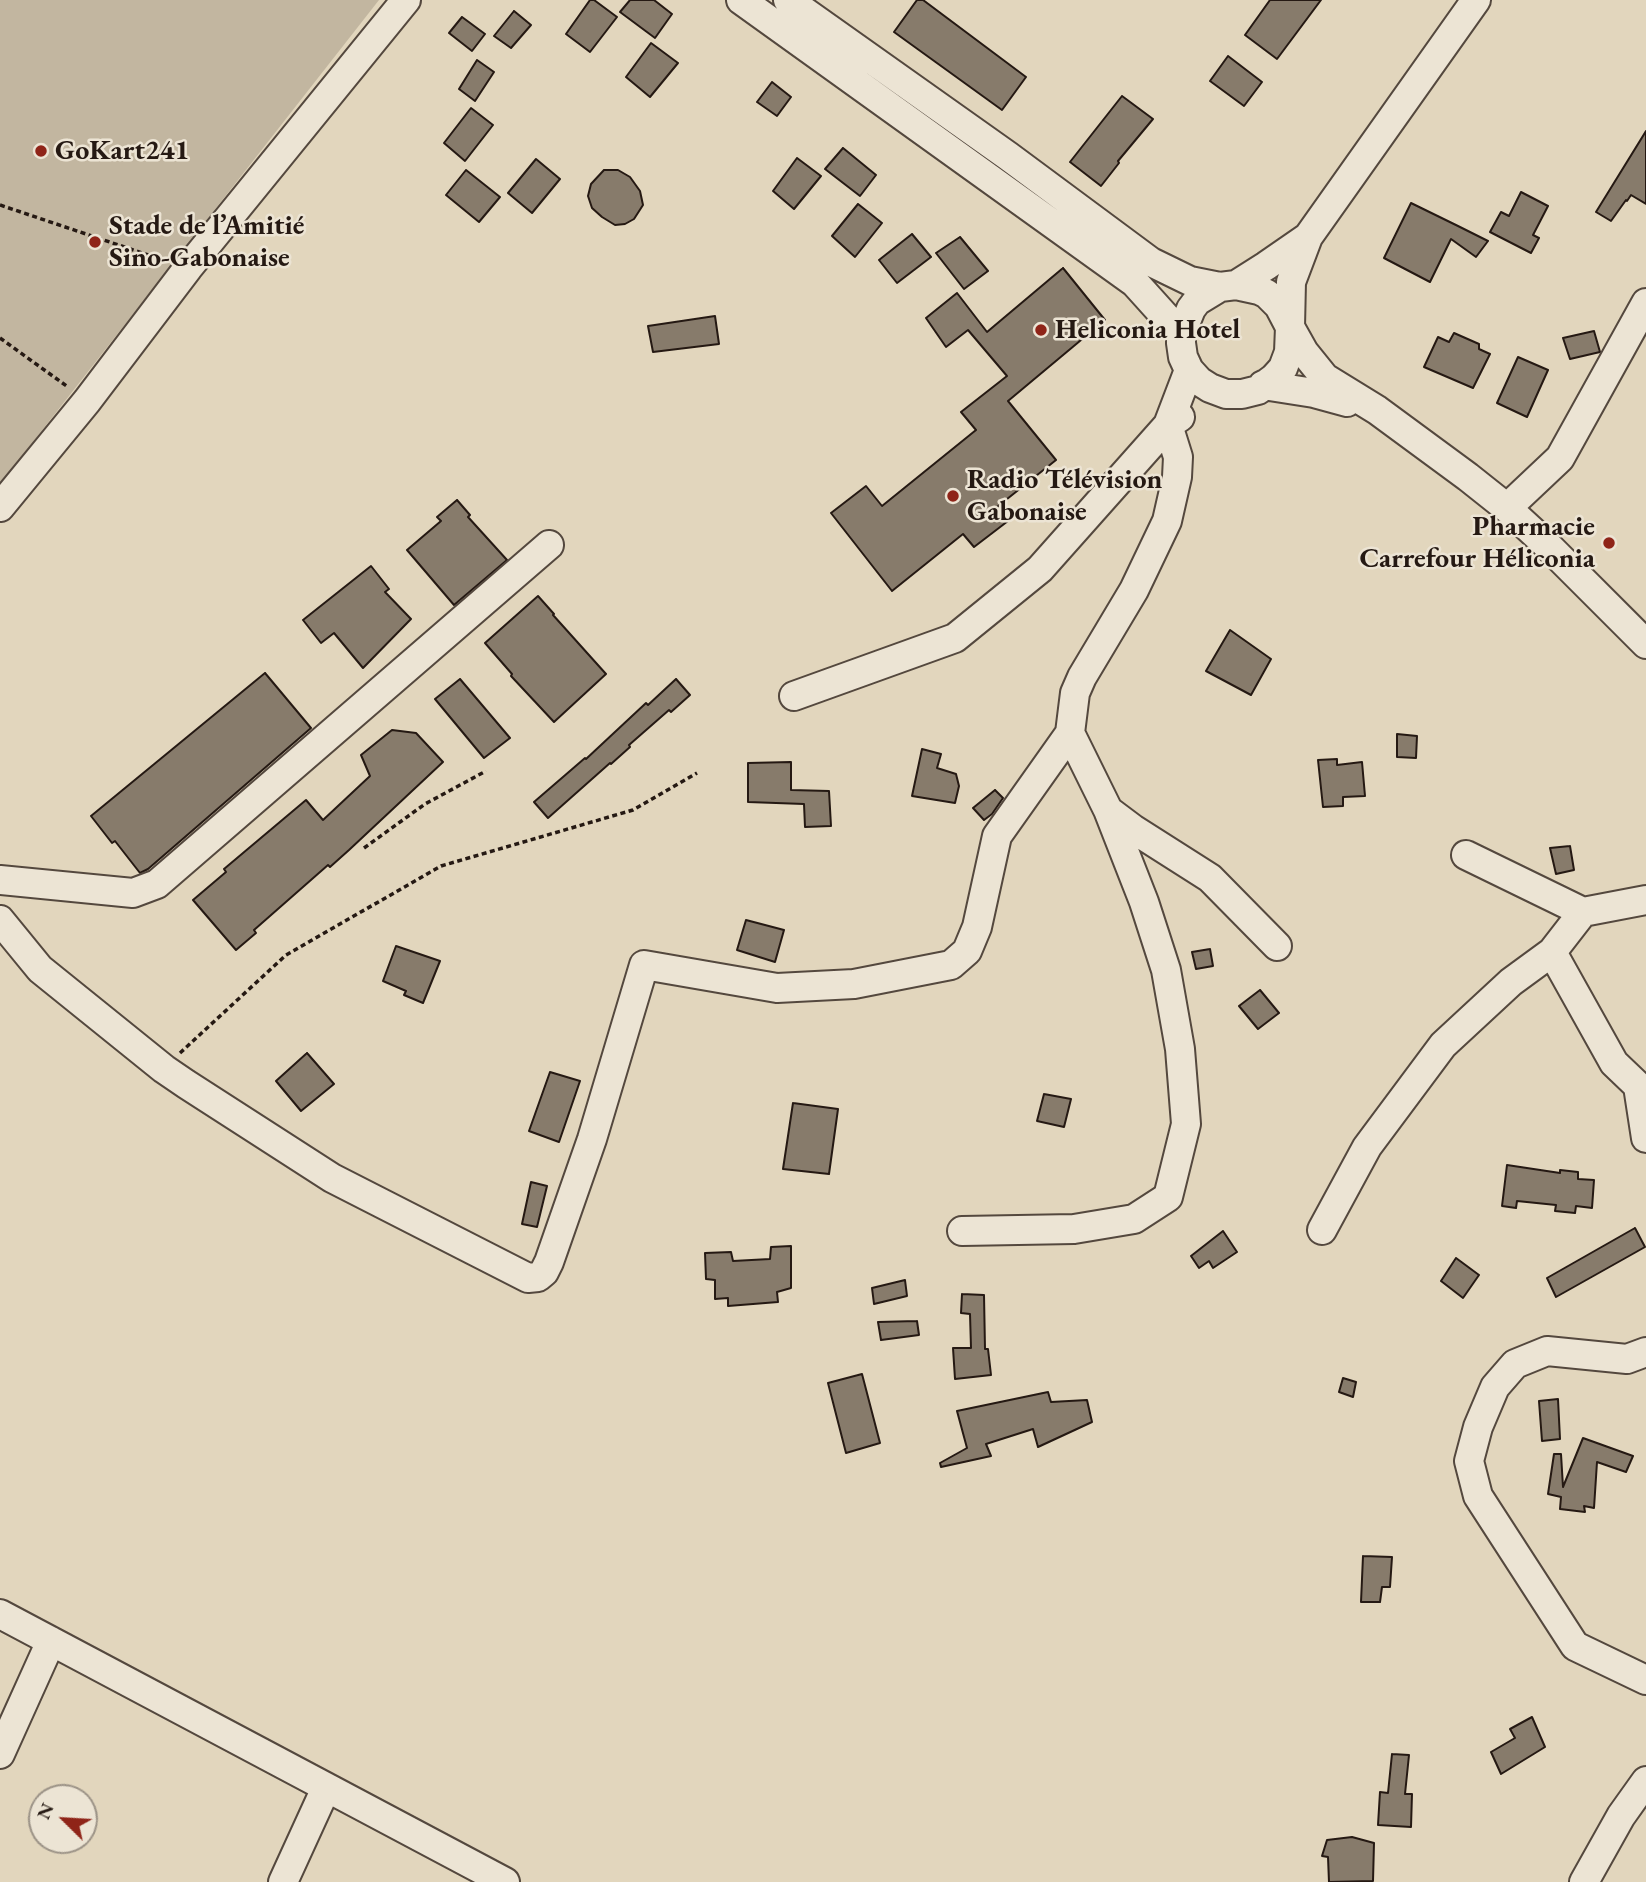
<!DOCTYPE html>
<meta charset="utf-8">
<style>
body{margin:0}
#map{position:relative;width:1646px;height:1882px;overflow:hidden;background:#e2d6bd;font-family:"EB Garamond",serif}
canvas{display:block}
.north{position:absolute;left:28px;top:1784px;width:70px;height:70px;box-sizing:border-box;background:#ece4d4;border:2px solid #9c9387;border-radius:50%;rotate:294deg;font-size:19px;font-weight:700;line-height:28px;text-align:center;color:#251913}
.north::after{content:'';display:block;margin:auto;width:24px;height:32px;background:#8f2418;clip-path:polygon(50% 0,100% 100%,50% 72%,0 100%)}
</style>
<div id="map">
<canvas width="1646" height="1882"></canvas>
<div class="north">N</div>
</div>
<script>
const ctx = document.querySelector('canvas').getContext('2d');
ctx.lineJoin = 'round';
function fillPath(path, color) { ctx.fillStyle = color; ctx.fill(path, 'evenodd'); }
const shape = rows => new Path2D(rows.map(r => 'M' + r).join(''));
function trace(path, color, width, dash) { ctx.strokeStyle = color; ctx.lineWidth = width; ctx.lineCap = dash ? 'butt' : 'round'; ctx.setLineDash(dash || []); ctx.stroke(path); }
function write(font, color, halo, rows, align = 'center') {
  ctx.font = font + ' "EB Garamond",serif'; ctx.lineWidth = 5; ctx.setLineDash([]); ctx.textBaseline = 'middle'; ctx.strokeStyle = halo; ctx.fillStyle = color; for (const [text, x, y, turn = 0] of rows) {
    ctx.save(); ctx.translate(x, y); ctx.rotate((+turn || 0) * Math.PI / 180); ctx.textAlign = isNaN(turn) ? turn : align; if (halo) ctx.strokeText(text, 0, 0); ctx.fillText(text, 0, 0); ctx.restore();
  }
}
const green = shape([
 [0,0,379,0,0,484]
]);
const building = shape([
 [590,0,594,0,617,17,590,52,566,34,590,0],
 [630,0,654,0,672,14,655,38,620,12,630,0],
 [917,0,923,0,1026,77,1002,110,894,32,917,0],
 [1270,0,1321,0,1277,59,1245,35,1270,0],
 [514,11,531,25,511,48,494,36,514,11],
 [462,17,485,34,472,51,449,33,462,17],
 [651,43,678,63,650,97,626,77,651,43],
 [1228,56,1262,82,1244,106,1210,81,1228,56],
 [477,60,494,72,475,101,459,89,477,60],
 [772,82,791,97,777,116,757,102,772,82],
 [1122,96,1153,119,1118,161,1119,163,1101,186,1070,162,1122,96],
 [471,108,493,125,465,161,444,143,471,108],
 [1646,131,1646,204,1631,195,1627,201,1626,200,1611,221,1596,212,1646,131],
 [843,148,876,175,860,196,825,169,843,148],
 [797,158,821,176,794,209,773,191,797,158],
 [536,159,560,179,532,213,508,193,536,159],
 [466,170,500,197,479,222,446,195,466,170],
 [604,170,618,170,630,177,640,191,643,205,634,219,625,224,615,225,602,217,592,208,588,196,591,184,604,170],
 [1521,192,1548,206,1533,235,1539,238,1531,253,1490,232,1501,212,1509,216,1521,192],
 [1411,203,1458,226,1488,241,1476,257,1451,239,1430,282,1384,258,1411,203],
 [858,204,882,223,855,257,832,236,858,204],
 [912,234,931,257,897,283,879,260,912,234],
 [960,237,988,271,964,289,936,253,960,237],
 [1063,268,1105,320,1008,401,1056,460,997,507,1008,521,974,547,963,534,892,591,831,513,866,486,882,506,976,430,961,412,1007,376,968,330,946,347,926,318,957,293,987,332,1063,268],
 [715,316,719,344,653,352,648,326,715,316],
 [1594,331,1600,352,1570,359,1563,338,1594,331],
 [1454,333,1479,344,1479,349,1490,354,1473,388,1424,367,1438,337,1449,342,1454,333],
 [1518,357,1548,370,1527,417,1497,403,1518,357],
 [457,500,470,515,468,517,507,560,454,605,407,550,441,521,437,517,457,500],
 [371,566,389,589,385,592,411,619,363,668,334,633,321,643,303,620,371,566],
 [538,596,554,614,553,615,606,674,554,722,511,676,512,674,485,643,538,596],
 [1230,630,1271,659,1251,695,1206,671,1230,630],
 [265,673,311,728,148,869,140,873,115,841,112,843,91,816,265,673],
 [460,679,510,738,484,758,435,699,460,679],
 [676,679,690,695,671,712,669,710,629,745,630,747,611,764,610,763,548,818,534,802,585,758,586,759,646,703,648,705,676,679],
 [392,730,416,733,443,762,349,850,330,867,328,865,254,930,256,933,236,950,193,900,226,872,224,869,306,800,323,820,370,776,361,755,392,730],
 [1397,734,1417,736,1416,758,1397,757,1397,734],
 [922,749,941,754,937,768,956,774,959,786,955,803,912,796,922,749],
 [1337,759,1337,765,1362,762,1365,796,1343,797,1343,806,1323,807,1318,760,1337,759],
 [791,762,791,790,829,791,831,826,805,827,804,804,748,802,748,763,791,762],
 [995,790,1003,798,992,814,984,820,973,808,995,790],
 [1570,846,1574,870,1556,874,1550,848,1570,846],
 [746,920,784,930,775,962,737,950,746,920],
 [396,946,440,961,423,1003,404,995,406,991,383,981,396,946],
 [1210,949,1213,966,1196,969,1192,952,1210,949],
 [1260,990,1279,1013,1258,1029,1239,1006,1260,990],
 [307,1053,334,1084,301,1111,276,1081,307,1053],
 [550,1072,580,1081,559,1142,529,1131,550,1072],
 [1044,1094,1071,1099,1064,1127,1037,1121,1044,1094],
 [793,1103,838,1109,829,1174,783,1169,793,1103],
 [1507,1165,1560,1173,1560,1170,1578,1172,1578,1179,1594,1180,1592,1208,1576,1206,1575,1213,1555,1211,1556,1205,1517,1201,1516,1208,1502,1206,1507,1165],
 [531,1182,547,1186,537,1227,522,1224,531,1182],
 [1635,1228,1645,1247,1556,1297,1547,1278,1635,1228],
 [1223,1231,1237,1252,1213,1268,1209,1261,1199,1268,1191,1256,1223,1231],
 [791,1246,791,1288,777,1292,778,1302,728,1306,728,1298,715,1299,715,1280,706,1279,705,1253,731,1252,733,1261,770,1259,771,1247,791,1246],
 [1456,1258,1479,1275,1463,1298,1441,1281,1456,1258],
 [905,1280,907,1296,874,1304,872,1288,905,1280],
 [962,1294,984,1295,985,1349,988,1349,991,1375,955,1379,953,1348,971,1348,970,1314,961,1313,962,1294],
 [917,1321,919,1335,881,1340,878,1322,917,1321],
 [862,1374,880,1443,846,1453,828,1383,862,1374],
 [1343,1378,1356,1382,1353,1397,1339,1392,1343,1378],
 [1048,1392,1051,1402,1087,1400,1092,1422,1038,1447,1033,1429,986,1444,991,1456,941,1467,940,1463,967,1448,957,1411,1048,1392],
 [1558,1399,1560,1439,1542,1441,1539,1401,1558,1399],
 [1583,1438,1633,1456,1626,1472,1597,1462,1594,1508,1584,1506,1585,1512,1560,1509,1561,1497,1548,1494,1554,1454,1561,1454,1563,1487,1583,1438],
 [1363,1556,1392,1557,1390,1587,1382,1587,1380,1602,1361,1602,1363,1556],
 [1532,1717,1545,1747,1501,1774,1491,1752,1515,1738,1510,1729,1532,1717],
 [1392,1754,1409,1755,1405,1794,1412,1794,1411,1827,1378,1825,1380,1792,1388,1793,1392,1754],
 [1352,1837,1374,1843,1373,1881,1329,1882,1328,1857,1322,1856,1327,1840,1352,1837]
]);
const path = shape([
 [0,205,166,261],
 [0,338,68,387],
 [364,848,425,804,486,771],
 [180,1053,286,955,441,866,633,810,697,773]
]);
const minor = shape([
 [741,0,1135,283,1181,334],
 [788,0,1008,156,1151,262,1190,281,1220,287],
 [1476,0,1308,237,1291,282,1290,327,1289,352,1283,368,1274,378,1258,390,1242,394,1226,394,1210,388,1199,381,1189,370,1183,357,1181,343,1181,334,1191,309,1197,301,1220,287,1236,285,1259,290,1267,294,1279,306,1290,327,1304,352,1325,378,1377,410,1468,477,1507,508,1545,543,1646,644],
 [1236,285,1266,266,1308,237],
 [1263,385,1314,393,1347,402],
 [0,507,87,401,188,268,406,0],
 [1507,508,1560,458,1646,303],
 [794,696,955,638,1040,569,1168,425,1180,417],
 [1109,811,1133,829,1210,878,1277,946],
 [1466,855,1583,912,1646,900],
 [0,880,133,893,157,884,549,545],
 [0,920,40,969,164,1069,186,1084,332,1178,528,1278,538,1277,544,1272,549,1262,592,1139,644,965,777,988,854,984,951,965,967,951,977,927,997,836,1070,733,1075,693,1082,677,1134,590,1167,521,1177,477,1178,457,1168,425,1189,370],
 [1552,952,1614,1063,1638,1086,1646,1138],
 [1322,1230,1367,1147,1443,1045,1511,982,1552,952,1583,912],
 [962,1231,1074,1229,1134,1219,1168,1197,1186,1124,1180,1049,1166,970,1144,902,1108,810,1070,733],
 [1646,1352,1627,1359,1547,1351,1515,1364,1495,1387,1478,1427,1469,1461,1478,1496,1575,1646,1646,1680],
 [0,1614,505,1882],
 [0,1754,51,1641],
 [283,1882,326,1788],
 [1584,1882,1621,1816,1646,1781]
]);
const markers = [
 [41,151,7,"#8f2418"],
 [95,242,7,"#8f2418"],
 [1041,330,7,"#8f2418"],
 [953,496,7,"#8f2418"],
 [1609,543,7,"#8f2418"]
];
const poiNames = [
 ["GoKart241",55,151],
 ["Stade de l’Amitié",109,226],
 ["Sino-Gabonaise",109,258],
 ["Heliconia Hotel",1055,330],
 ["Radio Télévision",967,480],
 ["Gabonaise",967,512],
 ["Pharmacie",1595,527,"right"],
 ["Carrefour Héliconia",1595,559,"right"]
];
fillPath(green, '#c2b6a0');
fillPath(building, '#877b6b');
trace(building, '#251913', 2);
trace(minor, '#54483e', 32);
trace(path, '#251913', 3.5, [5, 3.5]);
trace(minor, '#ece4d4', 28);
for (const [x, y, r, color] of markers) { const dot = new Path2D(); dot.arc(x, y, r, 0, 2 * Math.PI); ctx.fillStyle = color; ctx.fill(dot); trace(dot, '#ece4d4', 2.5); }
write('bold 28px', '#251913', '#ece4d4', poiNames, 'left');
</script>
